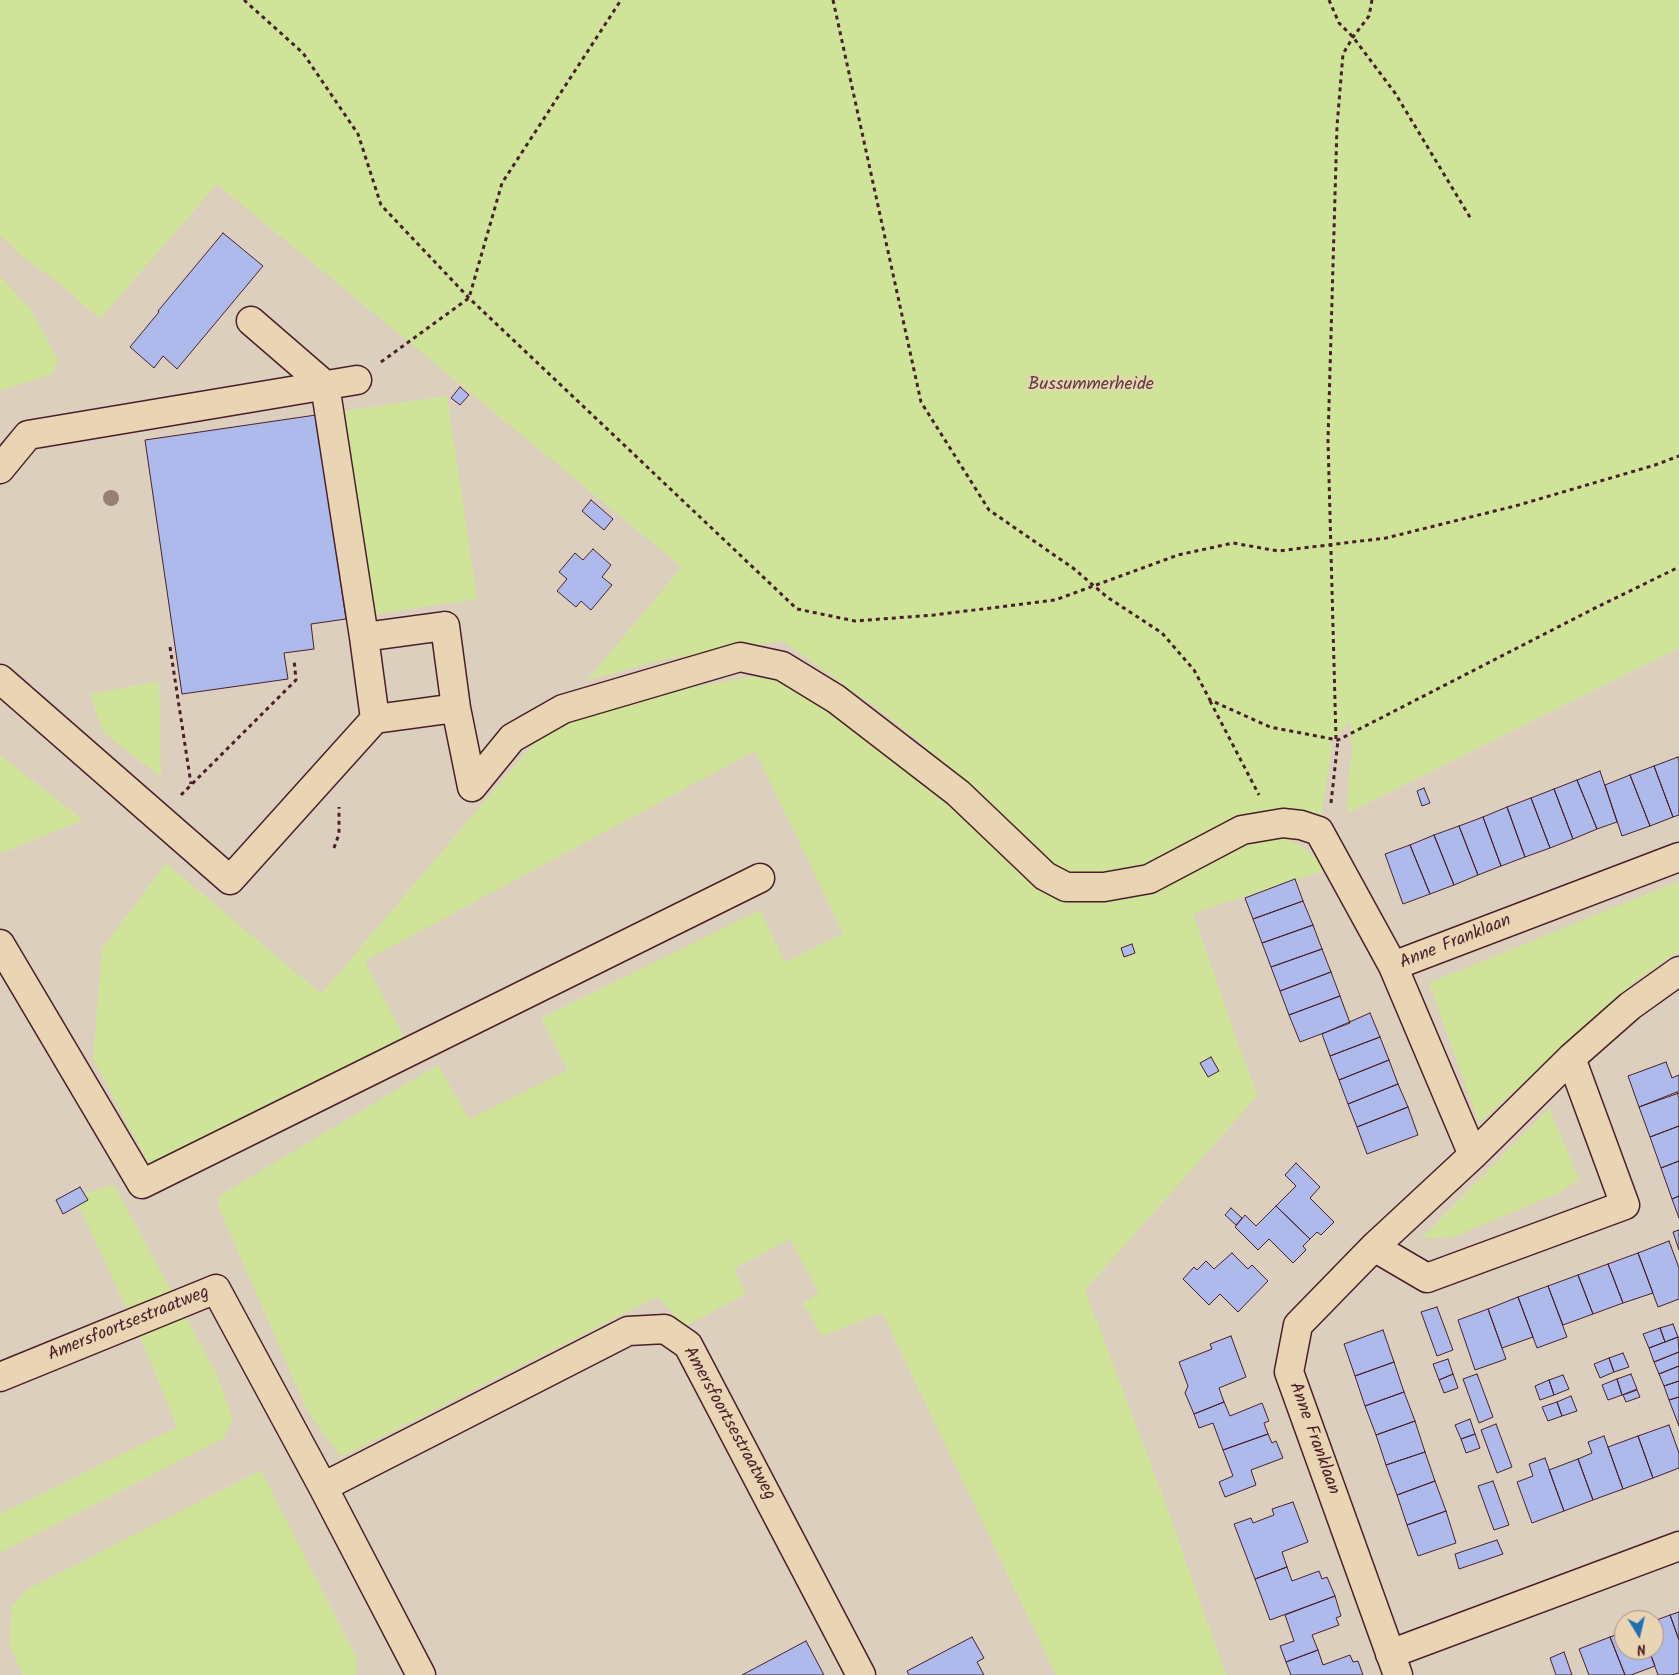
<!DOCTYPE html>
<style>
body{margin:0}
#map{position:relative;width:1679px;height:1675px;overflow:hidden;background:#ddcfbe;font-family:Kalam,sans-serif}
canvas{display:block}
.north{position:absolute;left:1614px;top:1610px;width:50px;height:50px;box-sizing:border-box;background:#e9d4b3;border:1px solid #a98c7d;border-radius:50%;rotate:171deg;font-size:14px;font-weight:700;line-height:20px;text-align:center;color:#4a1f2b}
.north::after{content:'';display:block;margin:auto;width:18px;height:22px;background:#1f6fb2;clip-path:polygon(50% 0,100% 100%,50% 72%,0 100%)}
</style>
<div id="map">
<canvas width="1679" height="1675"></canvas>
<div class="north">N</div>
</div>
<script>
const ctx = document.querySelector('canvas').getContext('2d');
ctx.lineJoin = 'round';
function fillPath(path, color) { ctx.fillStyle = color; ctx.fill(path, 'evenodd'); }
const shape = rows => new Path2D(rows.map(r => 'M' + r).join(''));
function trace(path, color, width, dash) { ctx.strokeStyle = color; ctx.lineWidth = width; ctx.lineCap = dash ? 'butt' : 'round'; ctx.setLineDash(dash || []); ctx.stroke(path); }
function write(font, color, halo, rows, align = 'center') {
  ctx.font = font + ' Kalam,sans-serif'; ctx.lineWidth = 4; ctx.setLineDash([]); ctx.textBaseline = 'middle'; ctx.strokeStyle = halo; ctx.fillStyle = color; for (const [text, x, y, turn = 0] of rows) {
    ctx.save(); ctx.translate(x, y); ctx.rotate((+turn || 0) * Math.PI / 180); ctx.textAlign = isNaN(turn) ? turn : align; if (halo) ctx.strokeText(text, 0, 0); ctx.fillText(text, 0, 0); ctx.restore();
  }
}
const green = shape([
 [0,0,1679,0,1679,648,1348,813,1347,809,1349,773,1352,752,1350,721,1330,743,1332,748,1321,817,1137,872,1069,877,1044,858,1032,843,984,797,916,739,879,710,783,641,667,659,587,680,682,567,217,184,100,319,59,283,24,258,0,235],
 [0,276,32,311,58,360,53,374,0,391],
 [447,396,477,599,371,615,341,411],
 [756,676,781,681,857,729,1049,891,1093,901,1248,838,1278,832,1318,858,1330,869,1193,913,1242,1055,1258,1095,1085,1290,1162,1494,1226,1675,1056,1675,882,1313,822,1336,803,1303,819,1294,790,1239,734,1269,746,1294,680,1329,671,1311,657,1297,341,1457,308,1412,219,1208,219,1196,438,1065,469,1119,568,1070,541,1018,760,910,785,962,843,933,755,751,365,961,404,1037,149,1164,93,1059,102,949,166,863,321,994,551,723,676,690],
 [159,681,161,777,103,732,90,694],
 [0,755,83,820,0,854],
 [1679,881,1679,951,1637,980,1479,1123,1429,983],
 [1549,1108,1579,1179,1559,1193,1453,1237,1422,1238],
 [114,1185,215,1371,233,1419,224,1438,0,1553,0,1514,177,1427,141,1339,74,1196],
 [261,1470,357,1659,356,1675,23,1675,9,1645,12,1607,26,1590]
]);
const building = shape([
 [223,233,263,266,177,369,163,356,154,368,130,347,159,312,158,311,223,233],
 [460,387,469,395,460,405,451,398,460,387],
 [316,415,346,619,311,624,314,649,284,653,288,679,182,694,145,440,316,415],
 [591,500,613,519,604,530,582,511,591,500],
 [593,549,611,565,602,577,612,585,591,610,581,601,576,607,557,591,567,579,559,572,575,553,583,560,593,549],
 [1678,757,1679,761,1679,815,1673,817,1654,766,1678,757],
 [1654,766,1673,817,1650,826,1630,775,1654,766],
 [1600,771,1617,822,1597,829,1577,780,1600,771],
 [1630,775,1650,826,1622,836,1605,785,1630,775],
 [1577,780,1597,829,1573,839,1554,789,1577,780],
 [1424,788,1430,803,1422,806,1417,791,1424,788],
 [1554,789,1573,839,1550,848,1531,798,1554,789],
 [1531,798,1550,848,1525,857,1507,807,1531,798],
 [1507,807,1525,857,1501,866,1483,817,1507,807],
 [1483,817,1501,866,1478,875,1459,826,1483,817],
 [1459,826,1478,875,1454,885,1434,835,1459,826],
 [1434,835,1454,885,1430,894,1410,845,1434,835],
 [1410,845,1430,894,1403,904,1385,854,1410,845],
 [1295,879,1303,901,1253,919,1245,898,1295,879],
 [1303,901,1313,925,1262,943,1253,919,1303,901],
 [1313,925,1322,949,1271,967,1262,943,1313,925],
 [1132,944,1135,953,1124,957,1121,948,1132,944],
 [1322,949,1331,972,1280,991,1271,967,1322,949],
 [1331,972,1340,996,1289,1015,1280,991,1331,972],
 [1340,996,1350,1023,1300,1042,1289,1015,1340,996],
 [1370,1013,1380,1037,1330,1056,1322,1034,1370,1013],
 [1380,1037,1389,1060,1339,1080,1330,1056,1380,1037],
 [1211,1057,1219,1071,1208,1077,1200,1063,1211,1057],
 [1389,1060,1398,1084,1348,1104,1339,1080,1389,1060],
 [1666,1062,1672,1078,1679,1075,1679,1093,1639,1107,1628,1076,1666,1062],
 [1398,1084,1408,1107,1357,1127,1348,1104,1398,1084],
 [1677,1092,1679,1098,1679,1126,1650,1137,1639,1107,1677,1092],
 [1408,1107,1418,1135,1367,1154,1357,1127,1408,1107],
 [1679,1126,1679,1161,1661,1168,1650,1137,1679,1126],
 [1679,1161,1679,1196,1672,1199,1661,1168,1679,1161],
 [1296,1163,1320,1187,1310,1198,1334,1222,1321,1235,1317,1232,1310,1239,1276,1206,1296,1186,1285,1175,1296,1163],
 [80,1187,88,1200,63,1214,56,1200,80,1187],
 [1679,1196,1679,1218,1672,1199,1679,1196],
 [1276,1206,1310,1239,1303,1246,1306,1250,1293,1263,1269,1239,1258,1250,1235,1227,1245,1215,1256,1226,1276,1206],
 [1231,1208,1242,1218,1236,1225,1225,1215,1231,1208],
 [1679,1230,1679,1250,1673,1232,1679,1230],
 [1669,1241,1679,1268,1679,1299,1658,1307,1638,1253,1669,1241],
 [1232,1253,1248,1269,1252,1265,1268,1281,1238,1312,1220,1294,1209,1305,1183,1279,1194,1267,1197,1270,1206,1261,1214,1269,1232,1253],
 [1638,1253,1653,1293,1623,1303,1608,1264,1638,1253],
 [1608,1264,1623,1303,1593,1314,1578,1275,1608,1264],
 [1578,1275,1593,1314,1563,1325,1548,1286,1578,1275],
 [1548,1286,1567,1337,1537,1348,1518,1297,1548,1286],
 [1518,1297,1533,1337,1502,1348,1488,1309,1518,1297],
 [1437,1307,1453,1350,1437,1356,1421,1312,1437,1307],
 [1488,1309,1506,1359,1475,1370,1458,1320,1488,1309],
 [1673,1324,1678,1337,1665,1342,1660,1328,1673,1324],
 [1660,1328,1665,1342,1649,1348,1643,1334,1660,1328],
 [1383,1330,1394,1362,1355,1376,1344,1344,1383,1330],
 [1231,1336,1246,1377,1219,1388,1224,1402,1194,1414,1185,1393,1188,1386,1179,1362,1212,1349,1210,1344,1231,1336],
 [1678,1337,1679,1352,1654,1362,1649,1348,1678,1337],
 [1679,1352,1679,1366,1659,1374,1654,1362,1679,1352],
 [1623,1353,1629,1367,1614,1372,1609,1358,1623,1353],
 [1609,1358,1614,1372,1600,1378,1594,1364,1609,1358],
 [1448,1359,1453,1374,1439,1380,1433,1364,1448,1359],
 [1394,1362,1404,1392,1365,1406,1355,1376,1394,1362],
 [1679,1366,1679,1381,1664,1386,1659,1374,1679,1366],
 [1453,1374,1458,1388,1444,1393,1439,1380,1453,1374],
 [1477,1374,1493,1417,1479,1423,1463,1379,1477,1374],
 [1631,1374,1637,1389,1622,1395,1617,1379,1631,1374],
 [1563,1375,1569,1389,1554,1395,1549,1380,1563,1375],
 [1617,1379,1622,1395,1608,1400,1602,1385,1617,1379],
 [1549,1380,1554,1395,1540,1400,1535,1386,1549,1380],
 [1679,1381,1679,1397,1669,1400,1664,1386,1679,1381],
 [1637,1390,1640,1397,1626,1402,1623,1395,1637,1390],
 [1404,1392,1415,1421,1376,1435,1365,1406,1404,1392],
 [1571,1396,1577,1411,1562,1416,1557,1402,1571,1396],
 [1679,1397,1679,1426,1669,1400,1679,1397],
 [1224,1402,1230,1416,1262,1403,1269,1421,1264,1423,1268,1434,1223,1450,1213,1423,1199,1428,1194,1414,1224,1402],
 [1557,1402,1562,1416,1548,1421,1542,1407,1557,1402],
 [1470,1419,1475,1434,1461,1439,1455,1425,1470,1419],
 [1415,1421,1425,1452,1386,1465,1376,1435,1415,1421],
 [1496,1424,1512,1467,1497,1473,1481,1430,1496,1424],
 [1669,1425,1679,1453,1679,1468,1653,1478,1638,1436,1669,1425],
 [1268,1434,1272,1443,1276,1441,1283,1458,1251,1470,1256,1485,1225,1497,1219,1482,1233,1476,1223,1450,1268,1434],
 [1475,1434,1480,1448,1466,1453,1461,1439,1475,1434],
 [1604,1436,1623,1489,1593,1500,1578,1459,1592,1453,1588,1442,1604,1436],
 [1638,1436,1653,1478,1623,1489,1608,1447,1638,1436],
 [1425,1452,1435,1481,1397,1495,1386,1465,1425,1452],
 [1545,1458,1564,1511,1532,1523,1517,1482,1533,1476,1529,1464,1545,1458],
 [1578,1459,1593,1500,1564,1511,1549,1470,1578,1459],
 [1435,1481,1446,1511,1407,1525,1397,1495,1435,1481],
 [1493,1481,1509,1525,1494,1530,1478,1486,1493,1481],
 [1293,1502,1308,1542,1282,1552,1287,1567,1255,1579,1234,1524,1251,1518,1253,1523,1274,1515,1272,1509,1293,1502],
 [1446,1511,1456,1543,1418,1556,1407,1525,1446,1511],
 [1497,1540,1503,1554,1459,1569,1455,1554,1497,1540],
 [1287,1567,1292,1581,1319,1571,1322,1579,1327,1577,1335,1596,1270,1620,1255,1579,1287,1567],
 [1335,1596,1341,1616,1336,1618,1339,1625,1312,1635,1318,1650,1286,1662,1280,1646,1294,1641,1285,1615,1335,1596],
 [1679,1612,1679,1640,1670,1615,1679,1612],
 [1670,1615,1679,1640,1679,1673,1672,1675,1658,1675,1649,1650,1654,1650,1654,1621,1670,1615],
 [1624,1632,1624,1650,1649,1650,1655,1666,1631,1675,1625,1675,1610,1637,1624,1632],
 [972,1637,984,1658,977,1662,984,1675,909,1675,907,1671,972,1637],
 [1610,1637,1625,1675,1589,1675,1579,1649,1610,1637],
 [806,1641,824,1675,742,1675,806,1641],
 [1318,1650,1323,1665,1350,1655,1353,1662,1358,1661,1363,1675,1291,1675,1286,1662,1318,1650],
 [1564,1652,1572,1675,1556,1675,1550,1658,1564,1652]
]);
const path = shape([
 [244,0,303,53,358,134,381,205,469,298,797,609,855,621,934,615,1055,600,1178,555,1233,543,1278,551,1386,538,1515,506,1655,465,1679,456],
 [833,0,921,402,989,510,1073,568,1107,597,1162,633,1194,670,1210,700,1270,727,1338,740,1597,607,1679,567],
 [1329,0,1339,23,1353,37,1395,93,1471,219],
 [381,362,469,298,502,183,621,0],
 [170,647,191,784],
 [1210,701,1259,795],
 [1336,739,1328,440,1337,126,1343,54,1353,37,1369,16,1372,0],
 [181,795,296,680,294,659],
 [1331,803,1338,740],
 [334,848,339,834,339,807]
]);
const minor = shape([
 [251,321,325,385,364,637],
 [0,469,28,435,357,380],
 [445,626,456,708,375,719,364,637,445,626],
 [0,679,230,880,375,719],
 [456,708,472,787,512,738,563,709,740,657,782,666,836,699,958,793,1045,876,1066,887,1104,887,1149,879,1242,830,1283,823,1301,825,1319,831,1393,966],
 [0,944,142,1184,760,878],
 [1473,1155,1393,966,1679,857],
 [1374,1247,1427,1278,1625,1205,1571,1058],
 [0,1377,216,1289,323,1487,421,1675],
 [323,1487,628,1331,665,1329,688,1345,861,1675],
 [1390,1654,1679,1546],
 [1398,1675,1289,1372,1298,1325,1374,1247,1473,1155,1571,1058,1630,1006,1679,971]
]);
const trees = [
 [111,498]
];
const parkNames = [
 ["Bussummerheide",1091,386]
];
const streetNames = [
 ["Anne Franklaan",1456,943,-22],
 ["Amersfoortsestraatweg",129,1325,-22],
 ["Amersfoortsestraatweg",728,1424,61],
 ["Anne Franklaan",1313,1439,70]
];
fillPath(green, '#cfe499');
fillPath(building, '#aebaeb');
trace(building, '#4a1f2b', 1);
trace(minor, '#4a1f2b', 31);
trace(path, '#4a1f2b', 3, [4, 4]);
trace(minor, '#e9d4b3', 28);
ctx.fillStyle = '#977f76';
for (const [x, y] of trees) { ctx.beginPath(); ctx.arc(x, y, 8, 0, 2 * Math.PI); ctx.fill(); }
write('18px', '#5e3d3c', '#e9d4b3', parkNames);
write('18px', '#4a1f2b', '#e9d4b3', streetNames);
</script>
